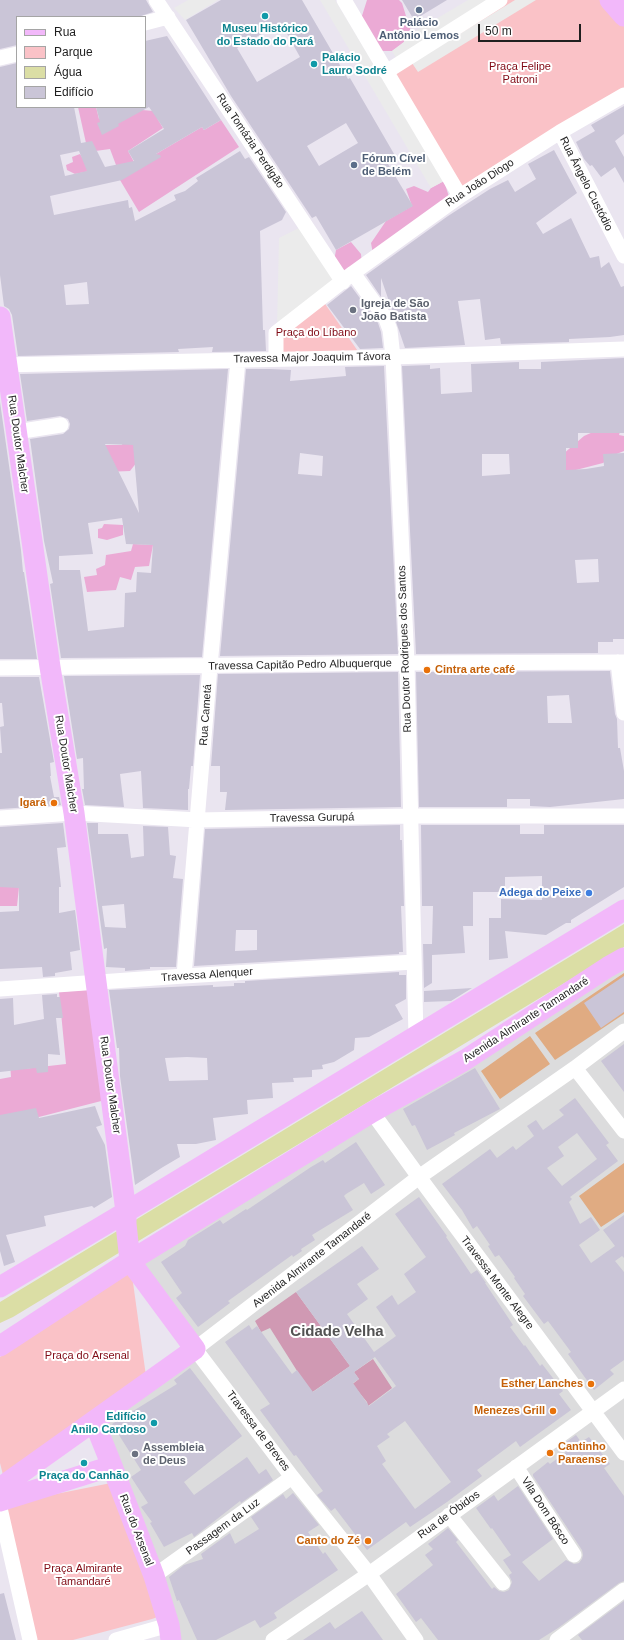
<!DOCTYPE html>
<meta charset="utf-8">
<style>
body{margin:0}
#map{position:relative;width:624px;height:1640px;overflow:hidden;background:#eae5f0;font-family:Arial,sans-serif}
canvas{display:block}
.legend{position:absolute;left:16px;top:16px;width:130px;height:92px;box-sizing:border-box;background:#fff;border:1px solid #a5a5a5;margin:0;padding:5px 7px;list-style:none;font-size:12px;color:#1f1f1f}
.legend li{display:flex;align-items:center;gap:8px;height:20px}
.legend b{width:20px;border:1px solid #a5a5a5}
.scale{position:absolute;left:478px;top:24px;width:103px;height:18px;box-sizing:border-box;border:2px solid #1f1f1f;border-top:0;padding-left:5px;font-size:12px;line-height:14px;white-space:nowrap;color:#1f1f1f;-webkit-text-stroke:3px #fff;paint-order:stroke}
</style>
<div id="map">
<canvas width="624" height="1640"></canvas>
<ul class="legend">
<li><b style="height:5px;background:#f2b8fa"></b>Rua</li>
<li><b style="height:11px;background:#fac2c7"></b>Parque</li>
<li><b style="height:11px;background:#dbdea5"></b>Água</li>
<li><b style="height:11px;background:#cac5d7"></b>Edifício</li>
</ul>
<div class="scale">50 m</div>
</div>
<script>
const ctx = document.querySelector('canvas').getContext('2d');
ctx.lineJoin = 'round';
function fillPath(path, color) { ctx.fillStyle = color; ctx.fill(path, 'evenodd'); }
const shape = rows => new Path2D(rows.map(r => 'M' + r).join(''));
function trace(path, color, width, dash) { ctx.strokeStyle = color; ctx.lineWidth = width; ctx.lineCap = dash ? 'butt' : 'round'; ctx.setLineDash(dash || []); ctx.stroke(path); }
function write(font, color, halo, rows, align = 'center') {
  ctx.font = font + ' Arial,sans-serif'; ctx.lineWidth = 4; ctx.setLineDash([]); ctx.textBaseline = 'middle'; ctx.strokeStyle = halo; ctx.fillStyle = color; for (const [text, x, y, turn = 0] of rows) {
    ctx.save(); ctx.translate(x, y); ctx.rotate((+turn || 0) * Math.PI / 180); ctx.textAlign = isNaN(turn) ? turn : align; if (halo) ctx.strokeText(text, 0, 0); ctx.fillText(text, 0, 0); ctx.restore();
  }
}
const residential = shape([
 [624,958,624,1640,171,1640,94,1421,195,1350,130,1261]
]);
const grass = shape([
 [367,0,399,0,402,3,406,16,409,19,411,24,409,35,404,35,404,42,392,51,382,51,361,19],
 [78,107,96,107,99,119,142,110,166,112,157,118,163,128,128,151,134,162,156,154,202,127,204,130,221,120,239,147,139,212,120,180,116,165,110,149,88,152],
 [80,154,90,171,75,174,67,170,66,165,73,162,72,157],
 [444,181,450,200,373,254,371,243,386,221,412,206,406,189,414,186,428,192,431,188],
 [351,242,361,254,362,264,344,276,334,261,336,250],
 [602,428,621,429,619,435,624,436,624,451,614,455,603,463,572,471,552,469,562,455,584,436],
 [123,436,134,437,137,462,130,471,105,472,105,445,122,445],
 [104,524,123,525,123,535,107,540,98,538,98,529,102,528],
 [133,544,153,545,149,566,135,567,131,580,120,577,116,590,87,592,84,577,97,575,96,569,105,565,106,555,131,551],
 [0,887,19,887,17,906,0,906],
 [95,989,109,1099,0,1127,0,1079,11,1077,10,1063,23,1069,66,1064,59,992]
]);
const forest = shape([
 [296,1292,350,1366,311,1393,270,1328,261,1332,255,1321],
 [373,1359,392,1388,368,1406,367,1402,358,1391,336,1397,359,1379,354,1372]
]);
const park = shape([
 [503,0,610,0,624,16,624,92,460,194,390,74],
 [321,298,362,357,277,359,277,330],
 [130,1261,146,1376,4,1479,0,1463,0,1357],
 [111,1483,163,1615,152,1619,73,1640,37,1640,1,1505]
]);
const pitch = shape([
 [624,973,624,1014,555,1060,535,1033],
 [530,1036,550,1064,500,1099,481,1071],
 [624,1163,624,1212,601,1227,579,1196]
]);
const parking = shape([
 [188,0,218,0,185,20,174,8],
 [320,0,335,0,444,181,431,188],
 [468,0,491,0,396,58,392,51,404,42,409,35],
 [515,0,536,0,418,72,412,63],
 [303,226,341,280,277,327,279,238]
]);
const water = shape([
 [624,924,624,947,13,1317,0,1323,0,1302]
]);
const building = shape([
 [0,0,146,0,153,12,138,17,17,17,17,45,0,49],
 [221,0,302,0,348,79,350,78,397,159,388,164,413,206,336,250,316,216,312,218,231,96,186,20],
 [281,23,300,57,257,82,237,48],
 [346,123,358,143,319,166,307,146],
 [402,0,447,0,414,20],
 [167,36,221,120,204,130,202,127,156,154,160,155,161,157,122,180,50,196,54,215,128,200,129,208,132,207,135,221,176,200,174,195,185,191,198,181,196,178,240,151,245,159,249,157,286,212,282,220,260,231,263,330,265,330,266,351,212,352,213,347,178,349,179,352,18,356,12,315,9,309,4,306,0,275,0,67,17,63,17,107,74,107,81,143,92,141,105,167,134,161,128,151,164,129,149,107,118,124,119,126,102,135,97,123,100,122,96,107,145,107,145,41],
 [79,151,87,171,65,176,60,155],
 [87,282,89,304,66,305,64,285],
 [624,106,624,134,615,141,624,157,624,183,615,167,601,177,592,165,590,166,584,159,576,142,595,131,591,125],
 [554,150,577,193,536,223,543,234,571,218,590,258,599,256,601,268,609,262,621,287,624,286,624,335,610,337,569,339,569,342,501,344,500,338,485,340,480,299,458,301,465,345,405,348,381,278,381,297,366,275,448,216,490,189,508,180,515,192,536,179,528,164],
 [351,286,378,323,381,332,383,348,360,349,327,305],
 [624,358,624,433,578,433,578,448,566,448,566,470,586,469,604,466,603,454,624,453,624,639,613,639,613,642,598,642,598,653,416,654,402,366,430,365,430,369,440,368,441,394,472,392,471,364,519,362,519,369,541,369,541,362],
 [482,454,509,454,510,474,482,476],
 [598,559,599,582,577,583,575,560],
 [384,366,398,654,220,656,246,369,270,369,291,370,290,381,346,376,345,367],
 [300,453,323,456,322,476,298,474],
 [228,369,202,657,61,658,50,584,53,583,44,541,30,439,63,434,69,429,70,424,68,419,60,416,27,421,20,374],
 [105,444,133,445,139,513],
 [122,518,126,544,153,545,151,573,137,572,136,592,125,593,124,627,88,631,80,570,59,570,59,556,93,554,88,523],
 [0,402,21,550,23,572,24,572,37,659,0,659],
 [610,671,615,714,617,719,618,748,620,748,624,771,624,799,550,807,530,806,530,799,507,799,507,807,419,807,416,672],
 [569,695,572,723,548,723,547,696],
 [398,672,401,807,225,810,227,792,220,792,220,766,211,766,218,674],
 [200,675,193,766,191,766,189,789,188,789,188,810,143,808,141,771,120,774,124,807,85,805,82,789,84,789,83,758,77,759,64,676],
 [0,677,39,677,54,762,50,763,51,776,50,776,54,797,59,797,61,805,0,809,0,753,2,753,0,727,4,726,2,703,0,703],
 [63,823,66,847,57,848,61,887,59,887,59,913,75,910,80,950,70,952,72,970,55,973,55,976,43,977,42,967,0,969,0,912,19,911,19,888,0,887,0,827],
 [87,823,98,823,98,834,128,834,131,858,144,856,143,826,168,827,170,855,176,856,173,878,183,879,176,967,150,967,150,969,125,971,125,968,106,967,107,948,104,949],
 [124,904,126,928,105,927,102,906],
 [400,825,400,840,402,840,404,906,401,906,403,952,399,952,399,954,194,966,205,829],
 [236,930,257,930,257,950,235,951],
 [421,825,520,825,520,834,544,834,544,825,624,825,624,887,571,920,571,923,566,923,546,935,505,931,508,958,489,960,489,918,501,918,501,899,542,900,542,876,505,877,505,892,473,892,473,926,463,926,465,953,432,955,432,983,424,988,423,944,432,944,433,906,422,906],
 [399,972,399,975,406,975,406,999,395,1005,403,1019,369,1037,355,1038,354,1050,334,1062,322,1065,323,1069,312,1070,312,1077,293,1078,294,1082,272,1083,273,1098,247,1100,248,1114,213,1118,216,1140,196,1144,177,1144,180,1157,163,1167,135,1185,120,1076,119,1048,117,1048,109,990,213,985,213,987,234,986,234,983,245,983,245,981],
 [187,1057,207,1058,208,1080,169,1081,165,1058],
 [624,976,624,1012,601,1028,584,1003],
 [472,988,451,1001,424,1002,424,991],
 [57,994,57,997,60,997,63,1018,56,1018,60,1055,48,1054,48,1072,37,1073,36,1068,0,1072,0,999,13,998,14,1025,44,1019,42,995],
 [624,1044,624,1092,601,1061],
 [475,1068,500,1109,454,1133,455,1135,427,1150,415,1125,412,1126,403,1109],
 [575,1098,609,1143,606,1145,618,1161,570,1197,572,1199,569,1202,580,1224,591,1217,600,1230,579,1245,591,1263,615,1246,603,1230,624,1215,624,1258,622,1256,615,1261,624,1272,624,1360,610,1370,614,1374,594,1390,568,1354,571,1352,548,1321,544,1324,523,1296,525,1294,514,1278,515,1277,499,1255,495,1257,488,1246,490,1245,477,1226,473,1229,462,1210,442,1184,490,1149,497,1158,513,1146,516,1150,534,1136,527,1126,536,1120,543,1130,564,1115,559,1110],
 [577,1133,597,1159,562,1186,547,1168,564,1156,558,1147],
 [95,1106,102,1125,96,1127,105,1145,112,1197,94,1208,92,1206,44,1216,46,1226,6,1235,15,1262,4,1266,0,1251,0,1115,36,1108,39,1118],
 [356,1142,385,1185,371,1194,364,1183,346,1194,344,1196,353,1210,312,1235,315,1240,301,1249,302,1251,293,1257,292,1255,228,1301,230,1303,198,1327,176,1298,182,1293,161,1262,185,1246,188,1240,220,1220,223,1224,246,1209,247,1210,311,1167,323,1160,325,1163],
 [419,1197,447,1236,446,1237,471,1274,477,1270,486,1283,485,1283,513,1325,510,1327,524,1346,525,1345,540,1366,542,1364,563,1391,559,1394,571,1410,520,1447,516,1441,477,1470,482,1476,447,1502,410,1527,406,1522,367,1550,335,1508,331,1511,317,1495,323,1491,296,1455,294,1456,260,1410,270,1404,225,1342,249,1325,252,1330,257,1326,292,1374,297,1370,313,1392,350,1366,296,1292,362,1246,379,1269,357,1284,368,1299,347,1314,374,1352,396,1336,376,1307,392,1295,398,1305,416,1292,404,1274,426,1257,395,1214],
 [375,1357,396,1386,369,1406,353,1383,359,1379,354,1372],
 [405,1421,451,1482,415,1509,382,1464,386,1461,377,1446,390,1437,387,1434],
 [190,1368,242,1436,184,1482,194,1495,247,1457,259,1474,266,1469,273,1480,241,1503,240,1501,194,1537,192,1533,164,1547,150,1523,152,1522,141,1507,148,1503,131,1477,141,1470,112,1424,177,1384,174,1380],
 [576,1435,581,1442,589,1437,610,1464,604,1468,624,1496,624,1581,619,1583,558,1628,539,1640,438,1640,421,1618,416,1622,396,1594,433,1565,425,1555,433,1549,428,1544,448,1528,458,1540,456,1542,492,1589,494,1587,499,1591,504,1592,509,1590,512,1582,509,1575,512,1573,503,1560,511,1555,492,1528,491,1529,476,1508,494,1495,498,1501,518,1486,553,1539,522,1562,539,1581,566,1560,574,1564,579,1563,582,1559,583,1555,582,1550,533,1476,533,1474,548,1462,550,1464,566,1452,562,1445],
 [293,1493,319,1525,308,1532,323,1554,325,1552,338,1570,274,1613,277,1618,260,1628,255,1620,216,1640,197,1640,179,1600,177,1601,169,1577,184,1565,203,1559,201,1554,230,1533,235,1544,259,1529,251,1517,283,1494,286,1499],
 [4,1593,16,1640,0,1640,0,1594],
 [624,1601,624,1640,582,1640,578,1635],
 [362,1611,383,1640,303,1640,330,1622,335,1629]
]);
const street = shape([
 [156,0,343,282],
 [344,0,460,196],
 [145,23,168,17],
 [0,58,17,54],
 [386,72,500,0],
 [560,132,624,256],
 [353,273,386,319,390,330,393,357,407,663,416,1036],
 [276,359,276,333,353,273,460,196,560,132,624,95],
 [0,365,393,357,624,349],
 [16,432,61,425],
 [618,662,624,713],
 [0,668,407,663,624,662],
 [0,818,74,813,198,820,410,816,624,816],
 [184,976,210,666,238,360],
 [0,989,184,976,414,962],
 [575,1068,624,1131],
 [372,1112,419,1177,624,1453],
 [516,1467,574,1555],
 [0,1508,30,1640],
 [449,1515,503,1583],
 [154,1576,292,1477],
 [116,1640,169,1625],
 [273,1640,369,1574,624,1389],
 [416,1640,369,1574,292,1477,195,1349,419,1177,575,1068,624,1031],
 [557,1640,624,1590]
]);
const secondary = shape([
 [610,0,624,16],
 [0,317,50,667,74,813,126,1212,126,1224,130,1261,195,1349,0,1488],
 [0,1287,126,1212,624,910],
 [0,1346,130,1261,372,1112,465,1060,608,967,624,958],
 [94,1421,112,1466,154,1576,169,1625,171,1640],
 [0,1501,112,1466]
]);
const markers = [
 [419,10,4,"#5c6f8a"],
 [265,16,4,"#0f9aa8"],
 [314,64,4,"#0f9aa8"],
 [354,165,4,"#5c6f8a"],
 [353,310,4,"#6b7280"],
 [427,670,4,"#e8710a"],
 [54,803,4,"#e8710a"],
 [589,893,4,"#3f7fe0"],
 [591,1384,4,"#e8710a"],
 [553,1411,4,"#e8710a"],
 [154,1423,4,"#0f9aa8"],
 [550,1453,4,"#e8710a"],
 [135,1454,4,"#6b7280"],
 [84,1463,4,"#0f9aa8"],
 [368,1541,4,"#e8710a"]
];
const serviceNames = [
 ["Palácio",419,23],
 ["Antônio Lemos",419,36],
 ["Fórum Cível",362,159,"left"],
 ["de Belém",362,172,"left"]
];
const cultureNames = [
 ["Museu Histórico",265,29],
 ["do Estado do Pará",265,42],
 ["Palácio",322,58,"left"],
 ["Lauro Sodré",322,71,"left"],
 ["Edifício",146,1417,"right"],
 ["Anilo Cardoso",146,1430,"right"],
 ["Praça do Canhão",84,1476]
];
const parkNames = [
 ["Praça Felipe",520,67],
 ["Patroni",520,80],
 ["Praça do Líbano",316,333],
 ["Praça do Arsenal",87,1356],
 ["Praça Almirante",83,1569],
 ["Tamandaré",83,1582]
];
const streetNames = [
 ["Rua Tomázia Perdigão",250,141,56],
 ["Rua João Diogo",480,183,-33],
 ["Rua Ângelo Custódio",586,184,63],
 ["Travessa Major Joaquim Távora",312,358,-1],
 ["Rua Doutor Malcher",18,444,82],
 ["Rua Doutor Rodrigues dos Santos",405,649,-92],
 ["Travessa Capitão Pedro Albuquerque",300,665,-1],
 ["Rua Cametá",206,715,-86],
 ["Rua Doutor Malcher",66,764,81],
 ["Travessa Gurupá",312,818,-1],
 ["Travessa Alenquer",207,975,-4],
 ["Avenida Almirante Tamandaré",526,1020,-33],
 ["Rua Doutor Malcher",110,1085,82],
 ["Avenida Almirante Tamandaré",312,1260,-38],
 ["Travessa Monte Alegre",497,1283,53],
 ["Travessa de Breves",258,1431,53],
 ["Vila Dom Bôsco",545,1511,57],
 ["Rua de Óbidos",449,1515,-36],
 ["Passagem da Luz",223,1527,-36],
 ["Rua do Arsenal",136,1530,69]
];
const worshipNames = [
 ["Igreja de São",361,304],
 ["João Batista",361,317],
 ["Assembleia",143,1448],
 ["de Deus",143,1461]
];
const foodNames = [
 ["Cintra arte café",435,670,"left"],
 ["Igará",46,803],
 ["Esther Lanches",583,1384],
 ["Menezes Grill",545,1411],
 ["Cantinho",558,1447,"left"],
 ["Paraense",558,1460,"left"],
 ["Canto do Zé",360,1541]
];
const shopNames = [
 ["Adega do Peixe",581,893]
];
const districtNames = [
 ["Cidade Velha",337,1332]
];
fillPath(residential, '#dcdcdd');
fillPath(grass, '#ebaad5');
fillPath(forest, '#d099b3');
fillPath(park, '#fac2c7');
fillPath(pitch, '#e0ab82');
fillPath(parking, '#ebebeb');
fillPath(water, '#dbdea5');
fillPath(building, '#cac5d7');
trace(street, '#fff', 15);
trace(secondary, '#f2b8fa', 21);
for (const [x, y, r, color] of markers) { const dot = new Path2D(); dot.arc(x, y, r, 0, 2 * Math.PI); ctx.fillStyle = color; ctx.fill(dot); trace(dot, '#fff', 1.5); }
write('bold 11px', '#4e5e75', '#fff', serviceNames);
write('bold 11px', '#0d838f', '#fff', cultureNames);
write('11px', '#800a15', '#fff', parkNames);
write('11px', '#1f1f1f', '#fff', streetNames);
write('bold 11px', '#5b616d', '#fff', worshipNames, 'left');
write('bold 11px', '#c56008', '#fff', foodNames, 'right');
write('bold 11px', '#366cbe', '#fff', shopNames, 'right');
write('bold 15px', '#525252', '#fff', districtNames);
</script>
